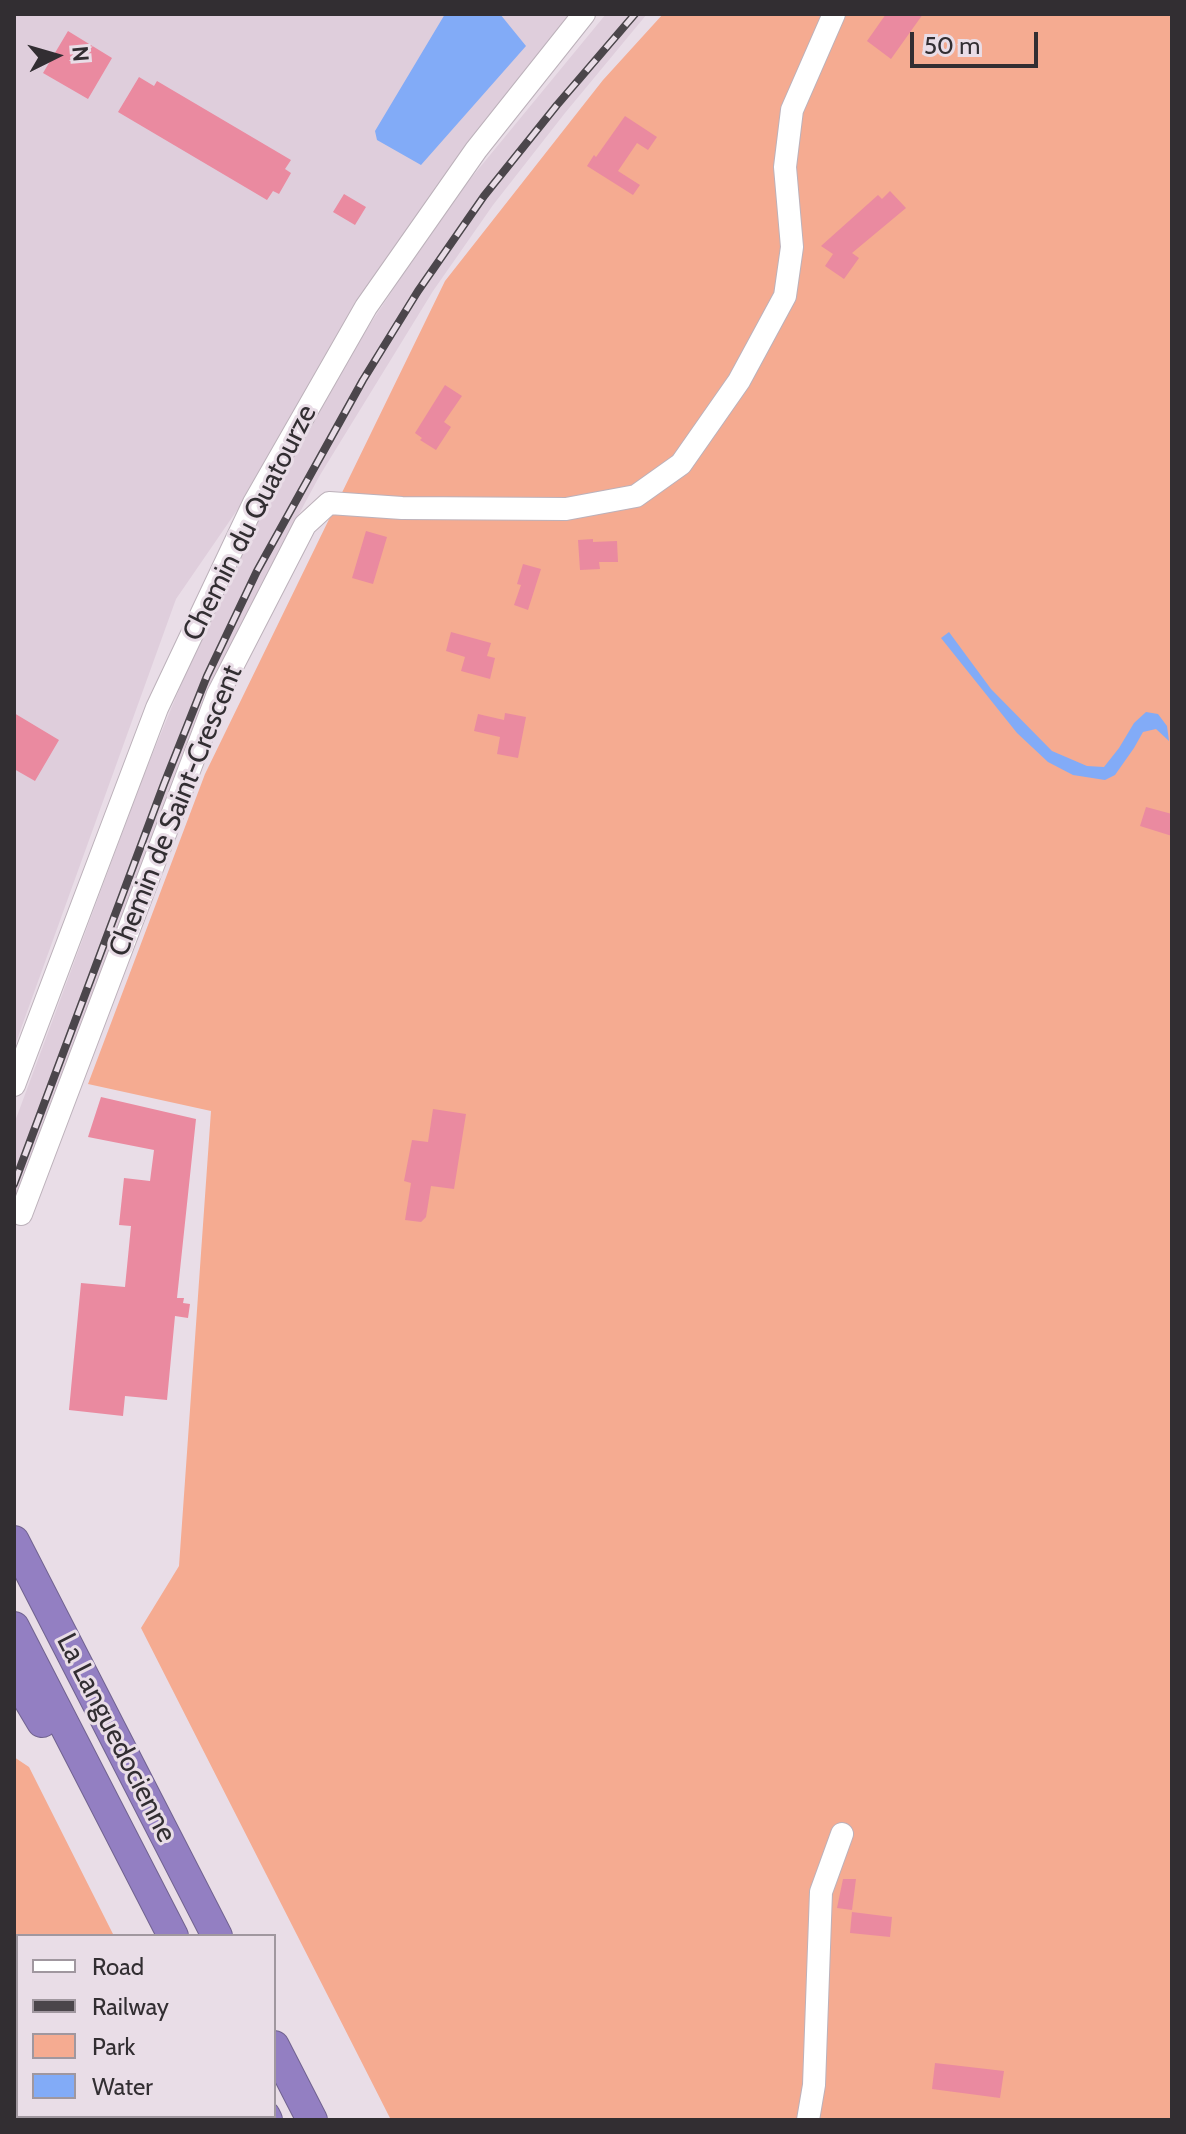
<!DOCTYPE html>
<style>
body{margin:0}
#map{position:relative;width:1186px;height:2134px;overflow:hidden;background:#e9dde7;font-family:Cabin,sans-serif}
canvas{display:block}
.frame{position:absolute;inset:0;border:16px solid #322e32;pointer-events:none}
.legend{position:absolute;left:16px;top:1934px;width:260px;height:184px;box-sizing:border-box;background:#e9dde7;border:2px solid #a0979f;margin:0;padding:10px 14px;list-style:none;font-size:24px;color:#322e32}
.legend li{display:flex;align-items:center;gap:16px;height:40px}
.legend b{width:40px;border:2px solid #a0979f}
.north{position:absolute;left:16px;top:16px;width:80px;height:80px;-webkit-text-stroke:6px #e9dde7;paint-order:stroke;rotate:85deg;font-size:22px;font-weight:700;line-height:32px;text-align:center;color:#322e32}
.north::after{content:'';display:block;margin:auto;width:28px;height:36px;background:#322e32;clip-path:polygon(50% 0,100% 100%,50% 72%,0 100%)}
.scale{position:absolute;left:910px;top:32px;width:128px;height:36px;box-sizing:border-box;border:4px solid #322e32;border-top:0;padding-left:10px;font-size:24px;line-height:28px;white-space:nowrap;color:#322e32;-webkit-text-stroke:6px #e9dde7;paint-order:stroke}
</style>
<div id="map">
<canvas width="1186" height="2134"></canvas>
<div class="frame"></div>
<ul class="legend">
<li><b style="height:10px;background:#fff"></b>Road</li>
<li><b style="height:10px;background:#4b464b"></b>Railway</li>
<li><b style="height:22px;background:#f5ab91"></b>Park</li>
<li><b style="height:22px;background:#82abf7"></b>Water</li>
</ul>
<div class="north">N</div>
<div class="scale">50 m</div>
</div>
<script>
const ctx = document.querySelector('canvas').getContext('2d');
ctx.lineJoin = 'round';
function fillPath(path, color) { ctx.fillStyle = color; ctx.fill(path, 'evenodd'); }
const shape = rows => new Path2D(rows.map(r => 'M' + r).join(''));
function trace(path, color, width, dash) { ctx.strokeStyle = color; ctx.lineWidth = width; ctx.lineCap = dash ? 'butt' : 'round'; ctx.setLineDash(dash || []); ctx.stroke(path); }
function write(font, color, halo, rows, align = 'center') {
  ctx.font = font + ' Cabin,sans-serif'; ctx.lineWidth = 6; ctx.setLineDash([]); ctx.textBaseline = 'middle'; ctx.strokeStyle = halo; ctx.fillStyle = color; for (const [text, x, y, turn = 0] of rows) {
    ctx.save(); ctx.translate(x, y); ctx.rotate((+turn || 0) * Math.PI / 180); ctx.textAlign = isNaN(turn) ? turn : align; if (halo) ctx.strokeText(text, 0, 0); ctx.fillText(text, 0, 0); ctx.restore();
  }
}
const built = shape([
 [14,14,578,14,176,599,14,1048],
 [606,14,647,14,565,113,493,205,433,291,320,475,265,577,216,679,14,1218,14,1124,143,777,187,670,235,564,290,456,341,368,400,279,467,183]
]);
const green = shape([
 [663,14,1172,14,1172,2120,391,2120,141,1628,179,1566,211,1111,88,1084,205,774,445,281,603,80],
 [14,1757,29,1767,114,1936,18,1936,18,2116,203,2116,205,2120,14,2120]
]);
const water = shape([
 [445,14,500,14,526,46,421,165,377,140,375,131],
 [949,632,991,689,1052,751,1087,766,1104,767,1119,748,1134,723,1146,712,1158,714,1167,726,1169,741,1156,729,1143,732,1134,748,1115,775,1105,780,1073,775,1048,762,1017,733,941,638]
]);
const building = shape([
 [886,14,923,14,891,59,867,41],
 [68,31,112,58,88,99,43,73],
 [139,77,154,86,157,81,291,160,285,169,291,173,279,194,273,191,267,200,118,112],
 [625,116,657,137,648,150,637,143,618,171,640,185,633,195,587,166,594,155,596,157],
 [890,191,906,208,852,253,859,258,844,279,825,266,833,254,821,246,878,195,882,199],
 [344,194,366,207,355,225,333,212],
 [445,385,462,396,444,422,451,427,436,450,420,440,422,438,415,433],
 [366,531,387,537,373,584,352,578],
 [593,539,593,542,617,541,618,562,599,562,600,569,580,570,578,540],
 [523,564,541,569,528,610,514,605,521,585,517,584],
 [451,632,491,643,487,656,495,658,490,679,461,671,465,657,446,651],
 [14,713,59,740,35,781,14,769],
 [505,713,526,717,518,758,497,754,500,737,474,731,478,714,504,720],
 [1146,807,1172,814,1172,836,1140,826],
 [101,1097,196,1119,177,1298,184,1298,183,1303,190,1304,188,1318,175,1316,167,1400,125,1396,123,1416,69,1410,81,1283,125,1287,131,1226,119,1225,124,1178,150,1181,154,1150,88,1137],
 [433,1109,466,1114,454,1189,431,1186,426,1217,421,1222,405,1220,411,1183,404,1181,412,1140,428,1142],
 [843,1879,856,1879,852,1910,837,1908],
 [852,1912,892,1917,890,1937,850,1933],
 [935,2063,1004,2071,1000,2098,932,2089]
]);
const minor = shape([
 [14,1085,157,708,254,503,366,307,476,150,584,14],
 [21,1214,218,694,305,525,329,503,402,508,566,509,636,496,681,464,739,381,785,296,792,247,785,167,792,110,834,14],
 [808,2120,814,2085,821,1892,842,1834]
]);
const highway = shape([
 [14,1541,217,1936],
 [14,1627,173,1936],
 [14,1675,42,1722],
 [274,2046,312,2120],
 [265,2116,267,2120]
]);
const rail = shape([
 [14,1184,164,784,207,676,257,571,363,380,418,291,484,196,557,105,635,14]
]);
const streetNames = [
 ["Chemin du Quatourze",250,523,-63],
 ["Chemin de Saint-Crescent",176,811,-68],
 ["La Languedocienne",116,1738,63]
];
fillPath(built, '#dfcedc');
fillPath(green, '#f5ab91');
fillPath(water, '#82abf7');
fillPath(building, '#ea8aa0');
trace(minor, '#bcb1ba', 24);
trace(highway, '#716390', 32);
trace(minor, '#fff', 22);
trace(highway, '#937fc2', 30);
trace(rail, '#4b464b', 8);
trace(rail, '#e9dde7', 5, [15]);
write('28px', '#322e32', '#e9dde7', streetNames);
</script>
